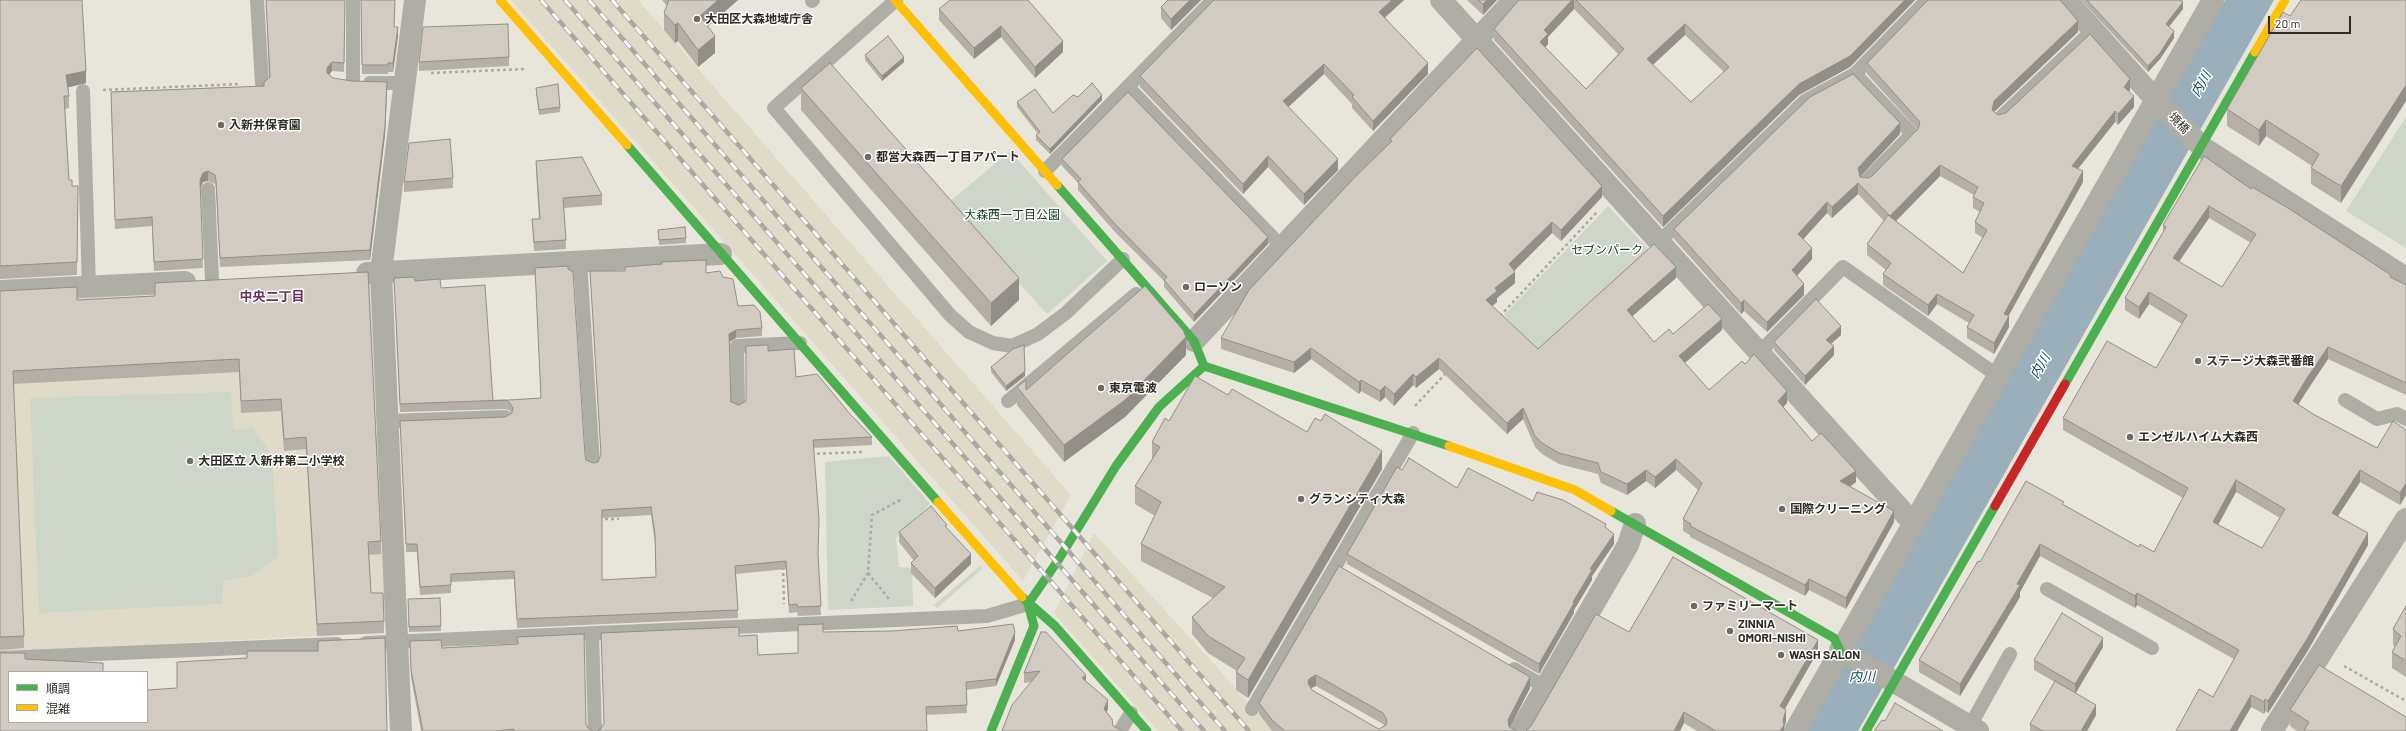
<!DOCTYPE html>
<meta charset="utf-8">
<style>
body{margin:0}
#map{position:relative;width:2406px;height:731px;overflow:hidden;background:#e8e5db;font-family:Barlow,"Noto Sans JP",sans-serif}
canvas{display:block}
.legend{position:absolute;left:8px;top:671px;width:140px;height:52px;box-sizing:border-box;background:#fff;border:1px solid #abaaa7;margin:0;padding:5px 7px;list-style:none;font-size:12px;color:#2d2b24}
.legend li{display:flex;align-items:center;gap:8px;height:20px}
.legend b{width:20px;border:1px solid #abaaa7}
.scale{position:absolute;left:2268px;top:16px;width:83px;height:18px;box-sizing:border-box;border:2px solid #2d2b24;border-top:0;padding-left:5px;font-size:12px;line-height:14px;white-space:nowrap;color:#2d2b24;-webkit-text-stroke:3px #fff;paint-order:stroke}
</style>
<div id="map">
<canvas width="2406" height="731"></canvas>
<ul class="legend">
<li><b style="height:5px;background:#4caf50"></b>順調</li>
<li><b style="height:5px;background:#ffc107"></b>混雑</li>
</ul>
<div class="scale">20 m</div>
</div>
<script>
const ctx = document.querySelector('canvas').getContext('2d');
ctx.lineJoin = 'round';
function fillPath(path, color) { ctx.fillStyle = color; ctx.fill(path, 'evenodd'); }
const shape = rows => new Path2D(rows.map(r => 'M' + r).join(''));
function trace(path, color, width, dash) { ctx.strokeStyle = color; ctx.lineWidth = width; ctx.lineCap = dash ? 'butt' : 'round'; ctx.setLineDash(dash || []); ctx.stroke(path); }
function write(font, color, halo, rows, align = 'center') {
  ctx.font = font + ' Barlow,"Noto Sans JP",sans-serif'; ctx.lineWidth = 3; ctx.setLineDash([]); ctx.textBaseline = 'middle'; ctx.strokeStyle = halo; ctx.fillStyle = color; for (const [text, x, y, turn = 0] of rows) {
    ctx.save(); ctx.translate(x, y); ctx.rotate((+turn || 0) * Math.PI / 180); ctx.textAlign = isNaN(turn) ? turn : align; if (halo) ctx.strokeText(text, 0, 0); ctx.fillText(text, 0, 0); ctx.restore();
  }
}
const built = shape([
 [511,0,638,0,1071,495,1023,581],
 [366,280,373,285,387,621,377,633,0,652,0,300],
 [1094,533,1216,666,1272,731,1158,731,1054,613]
]);
const green = shape([
 [2406,117,2406,248,2346,211],
 [1010,151,1107,261,1047,314,947,204],
 [1608,206,1650,251,1538,352,1504,315],
 [231,392,233,430,253,428,272,455,278,557,252,576,223,581,222,604,39,613,30,398],
 [889,456,930,504,896,538,899,567,912,568,913,606,828,610,825,462],
 [980,566,982,569,937,608,934,605]
]);
const water = shape([
 [2225,0,2274,0,1858,731,1806,731]
]);
const path = shape([
 [431,73,526,69],
 [103,90,240,84],
 [1500,316,1598,211],
 [1415,406,1447,372],
 [811,454,862,452],
 [599,519,619,519],
 [783,567,784,604],
 [868,573,889,599],
 [851,601,868,573,872,515,902,499],
 [2344,666,2406,701]
]);
const lane = shape([
 [257,0,262,83],
 [353,0,353,82],
 [896,0,774,108,950,315,969,332,993,343,1012,346,1038,334,1066,313,1123,259],
 [812,1,813,0],
 [1855,74,1912,134,1866,181],
 [370,83,405,83],
 [1128,87,1282,247],
 [83,91,89,287],
 [2000,118,2093,30],
 [1045,171,1213,0],
 [208,189,212,280],
 [1659,242,1805,101,1855,74,1927,0],
 [580,261,593,463],
 [1759,353,1843,267,1998,376],
 [2345,400,2377,419,2397,414,2406,419],
 [1008,401,1136,294],
 [738,405,737,346,800,343],
 [389,421,505,417],
 [2047,589,2152,648],
 [592,633,595,731],
 [366,643,987,616,1028,604],
 [0,658,337,644],
 [1514,669,1545,687],
 [1252,709,1413,433],
 [1970,726,2010,654],
 [1120,731,1131,713]
]);
const street = shape([
 [1441,0,1913,523],
 [2066,0,2156,100,2202,147,2406,278],
 [367,273,721,254],
 [0,291,185,282],
 [1194,341,1514,0],
 [1840,650,1978,731],
 [401,731,381,272,415,0],
 [1520,731,1628,545,1635,524],
 [1795,731,2213,0],
 [2272,731,2406,519]
]);
const fast = shape([
 [627,145,938,502],
 [1057,185,1194,341,1204,366],
 [1204,366,1449,446],
 [2065,384,2255,52],
 [1611,511,1834,638,1840,650],
 [1022,597,1055,626,1147,731],
 [991,731,1034,626,1028,604,1059,559,1116,466,1159,407,1204,366],
 [1866,731,1995,506]
]);
const slow = shape([
 [500,0,627,145],
 [895,0,1057,185],
 [2255,52,2285,0],
 [1449,446,1575,490,1611,511],
 [938,502,1022,597]
]);
const jam = shape([
 [1995,506,2065,384]
]);
const rail = shape([
 [541,0,1182,731],
 [565,0,1204,731],
 [589,0,1225,731],
 [612,0,1249,731]
]);
const wall = shape([
 [0,0,86,83,68,87,69,96,69,108,65,109,69,180,72,186,78,186,77,275,0,279],
 [266,0,345,0,344,72,332,71,329,75,333,78,387,91,385,135,370,260,220,267,216,189,215,184,208,181,203,182,200,189,203,268,154,271,152,226,115,229,111,92,264,86,269,78],
 [361,0,394,27,398,36,393,72,388,72,388,74,362,74],
 [662,0,738,0,708,26,715,53,698,67,678,41,675,43,664,30,664,13,667,6],
 [1168,0,1201,0,1171,30,1161,18,1161,7],
 [1214,0,1404,0,1385,17,1428,74,1373,131,1352,108,1352,104,1324,74,1288,107,1338,170,1304,205,1268,167,1243,194,1140,87,1140,76],
 [1467,0,1497,0,1483,15],
 [1519,0,1915,0,1850,67,1799,95,1663,227,1494,40,1494,29],
 [1574,9,1618,54,1586,89,1545,47,1548,44,1548,37],
 [1685,35,1724,72,1691,102,1653,65],
 [2081,0,2183,0,2182,1,2183,9,2169,27,2174,38,2160,59,2148,72],
 [2406,0,2341,203,2311,184,2311,168,2312,166,2266,136,2259,146,2227,126,2227,109,2290,16],
 [1029,1,1063,52,1035,78,1001,37,974,59,939,20,939,9],
 [2078,32,1994,112,1998,115,2130,90,2129,92,2134,107,2118,125,2115,122,2078,169,2083,182,2008,316,2009,327,1994,354,1967,338,1967,327,1969,323,1937,304,1928,316,1883,285,1883,274,1886,270,1867,255,1867,244,1884,221,1858,194,1832,218,1827,213,1803,239,1812,259,1797,276,1804,295,1767,332,1744,311,1741,314,1674,239,1674,229,1900,134,1860,176,1868,178,1872,176,1918,130,1867,74,1867,63],
 [1940,176,1974,195,1973,197,1973,208,1980,212,1975,222,1975,233,1983,238,1963,273,1896,221],
 [865,55,904,62,882,81,865,60],
 [509,57,509,66,419,71,419,62],
 [536,88,560,107,560,112,539,115,536,93],
 [801,88,1019,300,991,326,801,110],
 [1078,97,1102,100,1050,154,1036,140,1036,135,1038,134,1017,107,1017,102,1053,113],
 [1390,139,1602,197,1561,241,1552,233,1514,271,1515,283,1497,298,1497,302,1492,306,1538,349,1676,278,1632,316,1654,342,1673,334,1722,330,1685,363,1709,390,1745,364,1787,403,1783,407,1812,441,1856,482,1850,487,1894,522,1846,609,1809,590,1805,596,1690,537,1690,535,1683,531,1683,519,1698,490,1676,470,1655,488,1646,481,1627,495,1601,483,1598,474,1559,464,1542,454,1535,447,1523,419,1507,434,1439,369,1416,388,1413,385,1394,406,1385,397,1380,402,1361,391,1359,394,1311,359,1294,373,1221,349,1221,338,1390,143],
 [1062,159,1268,244,1194,322,1164,287,1164,281,1115,232,1078,190,1078,183,1062,166],
 [536,161,602,195,602,205,564,208,566,249,534,251,532,219,539,219,536,170],
 [453,178,453,188,404,192,404,182],
 [2251,189,2391,278,2406,285,2406,395,2328,359,2298,405,2313,414,2377,448,2406,430,2406,495,2400,505,2360,482,2338,516,2368,545,2307,652,2268,713,2265,711,2264,714,2251,707,2237,731,2176,731,2213,697,2234,659,2137,605,2135,608,2040,556,2020,592,2020,597,1960,696,1919,672,1919,660,1980,562,2064,505,2139,547,2154,552,2183,498,2063,430,2063,418,2156,368,2182,324,2149,304,2139,319,2125,310,2125,298,2163,232,2163,225],
 [2209,218,2251,243,2222,287,2179,262],
 [2236,492,2280,518,2262,548,2218,525],
 [658,230,686,238,686,243,659,245],
 [535,268,586,460,593,463,598,462,601,455,590,271,706,273,723,277,738,306,762,328,762,336,736,338,730,342,731,402,739,405,746,401,768,351,796,377,850,414,872,437,872,445,813,448,818,557,821,615,798,616,797,612,789,613,786,569,736,574,738,618,517,628,514,579,451,582,451,593,420,595,417,552,406,552,400,421,505,417,512,414,509,410,505,409,400,412,394,278,415,281,441,288,493,401,541,398],
 [651,515,655,543,656,577,602,580,602,518],
 [368,272,381,541,381,554,369,555,371,593,384,621,384,633,317,636,306,449,284,451,281,411,241,413,239,372,13,384,24,636,24,648,0,650,0,291,77,300,155,296,155,283],
 [1841,335,1831,344,1834,355,1805,385,1774,350,1774,342],
 [1186,355,1125,417,1064,462,1017,405,1017,387,1026,390],
 [991,367,1025,376,1006,391,991,372],
 [1228,395,1382,469,1248,698,1236,690,1236,672,1237,671,1208,653,1192,634,1192,617,1213,598,1141,561,1141,544,1155,516,1135,504,1135,486,1152,459,1152,442,1169,421],
 [1402,470,1457,488,1533,501,1606,528,1614,544,1592,576,1592,580,1574,610,1574,613,1539,674,1347,564,1347,554],
 [947,528,971,564,935,598,911,573,911,563,914,561,899,542,899,532],
 [1339,566,1530,688,1510,727,1517,731,1272,731,1259,714,1259,703],
 [1316,686,1383,724,1384,726,1379,729,1375,727,1312,690,1311,688],
 [440,598,441,631,409,632,408,599],
 [2406,606,2406,677,2392,668,2392,652,2395,647,2393,645,2393,629],
 [958,631,1015,640,996,686,966,690,967,713,600,730,739,636,758,655,798,653,823,632],
 [1041,632,1086,681,1108,709,1106,712,1113,726,1002,731,1031,682,1024,683,1024,673],
 [1629,632,1818,651,1785,709,1786,721,1784,728,1784,731,1697,731,1684,723],
 [517,637,586,724,588,728,593,731,421,731,411,678,410,641,442,648,517,644],
 [2103,647,2076,693,2096,715,2087,731,2030,731,2030,724,2055,682,2034,670,2034,660],
 [2290,710,2406,731,2297,731,2290,726]
]);
const shadedWall = shape([
 [718,0,738,0,700,33,700,16],
 [1190,0,1201,0,1171,30,1171,19],
 [1392,0,1404,0,1379,23,1379,12],
 [1487,0,1497,0,1483,15,1483,4],
 [1572,0,1574,0,1574,9,1548,37,1548,44,1540,53,1540,42,1544,30],
 [1905,0,1915,0,1850,67,1799,95,1663,227,1663,216,1799,84],
 [2183,2,2183,9,2166,30,2166,24],
 [2078,21,2078,32,1994,112,1992,110,1994,101],
 [678,23,678,41,675,43,675,25],
 [1685,24,1685,35,1647,70,1647,59],
 [1001,26,1001,37,974,59,974,48],
 [398,27,398,36,393,72,393,63],
 [2174,31,2174,38,2160,59,2148,72,2148,66],
 [715,36,715,53,698,67,698,50],
 [1063,41,1063,52,1035,78,1035,67],
 [904,57,904,62,882,81,882,76],
 [332,62,332,71,327,77,327,68],
 [1428,63,1428,74,1373,131,1373,121],
 [1324,64,1324,74,1283,112,1283,101],
 [86,71,86,83,66,88,66,75],
 [2130,79,2130,90,2124,97,2124,87],
 [387,82,385,135,370,260,370,250],
 [2406,85,2406,101,2341,203,2341,186],
 [1102,95,1102,100,1050,154,1050,149],
 [2134,96,2134,107,2118,125,2118,114],
 [2115,111,2115,122,2072,176,2072,166],
 [2266,120,2266,136,2259,146,2259,130],
 [1900,123,1900,134,1858,179,1858,168],
 [1268,156,1268,167,1243,194,1243,184],
 [1338,159,1338,170,1304,205,1304,194],
 [1940,165,1940,176,1890,227,1890,216],
 [208,171,208,181,203,182,200,189,200,180,203,173],
 [2083,171,2083,182,2004,324,2004,314],
 [1858,183,1858,194,1832,218,1832,207],
 [1602,186,1602,197,1561,241,1561,230],
 [1827,202,1827,213,1798,245,1798,234],
 [2209,206,2209,218,2173,270,2173,258],
 [1552,222,1552,233,1509,276,1509,264],
 [1268,237,1268,244,1194,322,1194,315],
 [1812,248,1812,259,1792,281,1792,270],
 [1676,267,1676,278,1627,321,1627,310],
 [1515,272,1515,283,1497,298,1497,302,1486,311,1486,300,1495,288],
 [1019,278,1019,300,991,326,991,303],
 [1804,284,1804,295,1767,332,1767,322],
 [2149,292,2149,304,2139,319,2139,307],
 [1937,294,1937,304,1928,316,1928,305],
 [1744,300,1744,311,1741,314,1741,303],
 [2009,316,2009,327,1994,354,1994,343],
 [1722,319,1722,330,1679,368,1679,356],
 [1841,326,1841,335,1826,348,1826,340],
 [736,330,736,338,729,342,729,334],
 [1186,337,1186,355,1125,417,1064,462,1064,445],
 [1834,346,1834,355,1805,385,1805,376],
 [2328,347,2328,359,2307,390,2293,413,2293,401,2307,378],
 [1311,348,1311,359,1294,373,1294,362],
 [1439,358,1439,369,1416,388,1416,377],
 [1025,371,1025,376,1006,391,1006,386],
 [1413,374,1413,385,1394,406,1394,394],
 [1361,380,1361,391,1359,394,1359,382],
 [1385,386,1385,397,1380,402,1380,391],
 [1787,391,1787,403,1778,413,1778,401],
 [1523,408,1523,419,1507,434,1507,423],
 [1382,451,1382,469,1248,698,1248,680],
 [1676,459,1676,470,1655,488,1655,477],
 [1646,470,1646,481,1627,495,1627,484],
 [2360,470,2360,482,2332,525,2332,513],
 [1856,471,1856,482,1840,493,1840,481],
 [2236,480,2236,492,2213,534,2213,522],
 [2406,483,2406,495,2400,505,2400,493],
 [1894,511,1894,522,1846,609,1846,598],
 [2368,533,2368,545,2307,652,2268,713,2268,701],
 [1614,534,1614,544,1592,576,1592,580,1574,610,1574,613,1539,674,1539,664,1590,569],
 [2040,544,2040,556,2020,592,2020,597,1960,696,1960,684],
 [971,554,971,564,935,598,935,588],
 [1809,579,1809,590,1805,596,1805,585],
 [2137,593,2137,605,2135,608,2135,596],
 [1015,632,1015,640,996,686,996,679],
 [2103,638,2103,647,2075,694,2075,684],
 [1818,640,1818,651,1780,717,1780,706],
 [1086,675,1086,684,1082,678],
 [1316,675,1316,686,1309,689,1308,683,1309,679],
 [1530,677,1530,688,1508,731,1508,720],
 [2251,695,2251,707,2237,731,2230,731],
 [2265,699,2265,711,2264,714,2264,702],
 [1108,700,1108,709,1104,718,1104,709],
 [2096,705,2096,715,2087,731,2081,731],
 [1786,710,1786,721,1784,728,1784,731,1780,731,1783,720],
 [1684,712,1684,723,1680,731,1674,731]
]);
const building = shape([
 [0,0,82,0,86,71,66,75,69,96,64,96,69,180,72,180,72,186,78,186,77,262,0,266,0,0],
 [266,0,345,0,344,63,332,62,327,68,327,73,333,78,352,81,387,82,385,126,370,250,220,258,216,180,215,175,208,171,203,173,200,180,203,259,154,262,152,217,115,220,111,92,264,86,264,82,270,77,266,0],
 [361,0,395,0,394,27,398,27,393,63,388,63,388,65,362,65,361,0],
 [669,0,718,0,700,16,715,36,698,50,678,23,675,25,664,13,669,0],
 [950,0,1028,0,1063,41,1035,67,1001,26,974,48,939,9,950,0],
 [1168,0,1190,0,1171,19,1161,7,1168,0],
 [1214,0,1392,0,1379,12,1428,63,1373,121,1352,97,1354,95,1324,64,1283,101,1338,159,1304,194,1268,156,1243,184,1140,76,1214,0],
 [1478,0,1487,0,1483,4,1478,0],
 [1519,0,1572,0,1544,30,1548,34,1540,42,1586,89,1624,49,1576,0,1905,0,1850,56,1799,84,1663,216,1494,29,1519,0],
 [1685,24,1729,67,1691,102,1647,59,1685,24],
 [1928,0,2060,0,2078,21,1994,101,1992,110,1998,115,2006,113,2090,34,2130,79,2124,87,2134,96,2118,114,2115,111,2072,166,2083,171,2004,314,2009,316,1994,343,1967,327,1974,315,1937,294,1928,305,1883,274,1891,263,1867,244,1888,215,1963,273,1987,230,1975,222,1984,203,1973,197,1978,187,1940,165,1890,216,1858,183,1832,207,1827,202,1798,234,1812,248,1792,270,1804,284,1767,322,1744,300,1741,303,1674,229,1810,97,1853,74,1900,123,1858,168,1860,177,1868,178,1872,176,1918,129,1920,122,1867,63,1928,0],
 [2087,0,2180,0,2183,2,2166,24,2174,31,2160,53,2148,66,2087,0],
 [2301,0,2406,0,2406,85,2341,186,2311,168,2319,154,2266,120,2259,130,2227,109,2283,12,2290,16,2301,0],
 [508,24,509,57,419,62,423,27,508,24],
 [888,36,904,57,882,76,865,55,888,36],
 [1477,48,1602,186,1561,230,1552,222,1509,264,1515,272,1495,288,1497,291,1486,300,1538,349,1654,244,1676,267,1627,310,1654,342,1669,329,1673,334,1708,304,1722,319,1679,356,1709,390,1742,361,1745,364,1754,354,1787,391,1778,401,1812,441,1821,433,1856,471,1840,481,1894,511,1846,598,1809,579,1805,585,1690,526,1691,524,1683,519,1702,483,1676,459,1655,477,1646,470,1627,484,1601,472,1598,463,1559,453,1542,443,1535,436,1523,408,1507,423,1439,358,1416,377,1413,374,1394,394,1385,386,1380,391,1361,380,1359,382,1311,348,1294,362,1221,338,1249,290,1357,175,1392,141,1390,139,1477,48],
 [830,63,1019,278,991,303,801,88,830,63],
 [1092,83,1102,95,1050,149,1036,135,1040,132,1017,102,1035,89,1053,113,1073,95,1078,97,1092,83],
 [558,84,560,107,539,110,536,88,558,84],
 [1128,92,1268,237,1194,315,1164,280,1167,277,1115,224,1078,182,1081,179,1062,159,1128,92],
 [450,139,453,178,404,182,409,143,450,139],
 [2204,156,2251,189,2252,187,2288,208,2391,275,2390,277,2406,285,2406,383,2328,347,2307,378,2293,401,2313,414,2377,448,2393,421,2406,430,2406,483,2400,493,2360,470,2332,513,2368,533,2307,639,2268,701,2265,699,2264,702,2251,695,2230,731,2176,731,2199,689,2213,697,2239,650,2137,593,2135,596,2040,544,2017,584,2020,585,1960,684,1919,660,1978,561,1980,562,2026,481,2064,502,2062,504,2139,547,2140,544,2154,552,2188,488,2063,418,2107,341,2156,368,2187,315,2149,292,2139,307,2125,298,2166,227,2163,225,2204,156],
 [2209,206,2256,234,2222,287,2173,258,2209,206],
 [2236,480,2285,509,2262,548,2213,522,2236,480],
 [582,157,602,195,563,198,566,240,534,242,532,219,540,219,536,161,582,157],
 [685,227,686,238,659,240,658,230,685,227],
 [706,260,706,273,720,271,723,277,733,279,738,306,754,305,760,312,762,328,736,330,729,334,731,402,739,405,746,401,746,346,768,345,768,351,794,349,796,377,817,374,850,414,872,437,813,440,819,519,818,554,821,606,798,607,797,604,789,605,786,561,735,566,738,610,517,619,514,571,451,574,451,585,420,587,417,544,406,544,400,421,505,417,512,413,513,408,509,402,505,400,400,404,394,278,414,277,415,281,440,279,441,288,485,285,493,401,541,398,535,268,568,266,568,269,573,272,585,455,586,460,593,463,598,462,601,454,590,271,625,271,625,267,662,264,661,262,706,260],
 [651,507,655,535,656,577,602,580,602,510,651,507],
 [368,272,381,541,368,542,371,593,383,593,384,621,317,624,306,437,284,439,281,399,241,401,239,359,13,371,24,636,0,637,0,291,77,287,77,300,155,296,155,283,368,272],
 [1145,286,1183,330,1186,337,1125,400,1064,445,1017,387,1026,380,1026,390,1145,286],
 [1816,299,1841,326,1826,340,1834,346,1805,376,1774,342,1816,299],
 [1024,345,1025,371,1006,386,991,367,1013,349,1024,345],
 [1195,376,1228,395,1232,389,1307,432,1315,418,1321,421,1325,414,1382,451,1248,680,1236,672,1245,658,1208,636,1192,617,1225,587,1141,544,1161,502,1135,486,1160,447,1152,442,1165,418,1169,421,1195,376],
 [1409,458,1457,488,1468,468,1533,501,1537,492,1563,500,1606,524,1605,527,1614,534,1590,569,1592,570,1573,602,1574,603,1539,664,1347,554,1397,467,1402,470,1409,458],
 [931,506,947,525,945,526,971,554,935,588,911,563,918,556,899,532,931,506],
 [1673,557,1818,640,1780,706,1786,710,1783,720,1784,725,1780,731,1716,731,1684,712,1674,731,1526,731,1531,726,1596,614,1629,632,1673,557],
 [1339,566,1530,677,1508,720,1509,727,1517,731,1285,731,1273,721,1259,703,1339,566],
 [1316,675,1383,713,1387,720,1386,725,1379,729,1375,727,1312,690,1308,683,1309,679,1316,675],
 [440,598,441,626,409,627,408,599,440,598],
 [2406,606,2406,661,2392,652,2401,636,2393,629,2406,606],
 [2062,613,2103,638,2075,684,2034,660,2062,613],
 [823,624,823,632,892,631,957,626,958,631,1013,624,1015,632,996,679,966,682,967,705,926,707,927,731,597,731,600,730,604,723,601,633,739,627,739,636,757,635,758,655,798,653,798,625,823,624],
 [1041,632,1046,632,1086,675,1082,678,1108,700,1104,709,1112,719,1113,726,1123,731,1002,731,1012,705,1040,671,1024,673,1041,632],
 [584,634,586,724,588,728,593,731,514,731,514,729,496,731,423,731,411,670,410,641,441,640,442,648,518,644,517,637,584,634],
 [385,638,387,731,0,731,0,653,25,653,25,659,103,663,103,672,9,672,9,722,147,722,147,690,177,688,177,662,247,658,247,651,318,651,318,641,385,638],
 [2319,665,2406,717,2406,731,2304,731,2309,722,2290,710,2319,665],
 [2055,681,2096,705,2081,731,2043,731,2030,724,2055,681],
 [1895,703,1943,731,1874,731,1882,720,1885,721,1895,703]
]);
const markers = [
 [697,19,4,"#6e6c64"],
 [221,125,4,"#6e6c64"],
 [868,157,4,"#6e6c64"],
 [1186,287,4,"#6e6c64"],
 [2198,361,4,"#6e6c64"],
 [1101,388,4,"#6e6c64"],
 [2130,437,4,"#6e6c64"],
 [190,461,4,"#6e6c64"],
 [1301,499,4,"#6e6c64"],
 [1782,509,4,"#6e6c64"],
 [1694,606,4,"#6e6c64"],
 [1730,631,4,"#6e6c64"],
 [1781,655,4,"#6e6c64"]
];
const poiNames = [
 ["大田区大森地域庁舎",705,19],
 ["入新井保育園",229,125],
 ["都営大森西一丁目アパート",876,157],
 ["ローソン",1194,287],
 ["ステージ大森弐番館",2206,361],
 ["東京電波",1109,388],
 ["エンゼルハイム大森西",2138,437],
 ["大田区立 入新井第二小学校",198,461],
 ["グランシティ大森",1309,499],
 ["国際クリーニング",1790,509],
 ["ファミリーマート",1702,606],
 ["ZINNIA",1738,624],
 ["OMORI-NISHI",1738,638],
 ["WASH SALON",1789,655]
];
const streetNames = [
 ["境橋",2179,123,46]
];
const parkNames = [
 ["大森西一丁目公園",1012,215],
 ["セブンパーク",1607,250]
];
const waterNames = [
 ["内川",2201,84,-60],
 ["内川",2040,366,-60],
 ["内川",1862,677]
];
const neighbourhoodNames = [
 ["中央二丁目",272,297]
];
fillPath(built, '#e0dac8');
fillPath(green, '#ced6c9');
fillPath(water, '#9aafb9');
trace(path, '#acaaa4', 2.5, [3, 3]);
trace(lane, '#aeada6', 14);
trace(street, '#aeada6', 22);
trace(fast, '#4caf50', 9);
trace(slow, '#ffc107', 9);
trace(jam, '#c62828', 9);
trace(rail, '#aaa8a1', 4.5);
trace(rail, '#fff', 3, [9]);
fillPath(wall, '#b5afa7');
fillPath(shadedWall, '#938e88');
fillPath(building, '#d2cbc2');
trace(building, '#938e88', 1);
for (const [x, y, r, color] of markers) { const dot = new Path2D(); dot.arc(x, y, r, 0, 2 * Math.PI); ctx.fillStyle = color; ctx.fill(dot); trace(dot, '#fff', 1.5); }
write('bold 12px', '#2d2b24', '#fff', poiNames, 'left');
write('12px', '#2d2b24', '#fff', streetNames);
write('12px', '#144020', '#fff', parkNames);
write('italic 13px', '#094862', '#fff', waterNames);
write('bold 13px', '#6c315b', '#fff', neighbourhoodNames);
</script>
